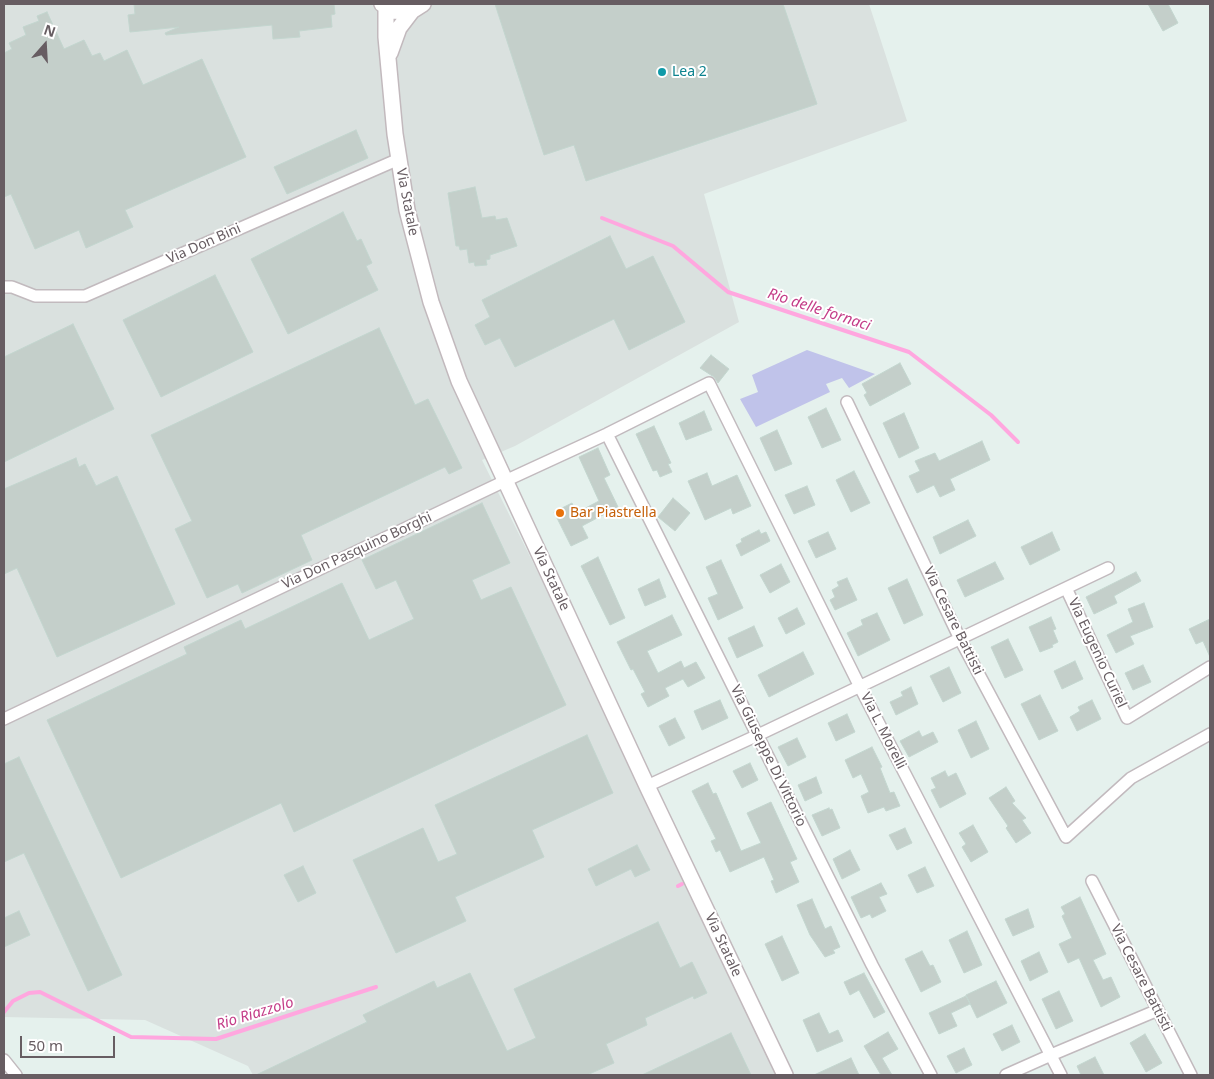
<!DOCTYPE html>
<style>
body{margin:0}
#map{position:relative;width:1214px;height:1079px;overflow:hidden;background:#e5f1ed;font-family:"Noto Sans",sans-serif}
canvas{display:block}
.frame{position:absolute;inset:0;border:5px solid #675d62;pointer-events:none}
.north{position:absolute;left:20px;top:20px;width:50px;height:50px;-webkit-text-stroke:4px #fff;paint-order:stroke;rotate:19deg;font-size:14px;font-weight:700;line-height:20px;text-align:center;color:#675d62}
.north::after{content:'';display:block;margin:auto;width:18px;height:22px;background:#675d62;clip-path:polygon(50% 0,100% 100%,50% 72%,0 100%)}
.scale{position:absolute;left:20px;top:1036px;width:95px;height:22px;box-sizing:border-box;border:2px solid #675d62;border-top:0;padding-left:6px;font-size:15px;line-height:18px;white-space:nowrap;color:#675d62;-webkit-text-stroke:4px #fff;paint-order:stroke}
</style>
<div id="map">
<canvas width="1214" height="1079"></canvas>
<div class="frame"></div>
<div class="north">N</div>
<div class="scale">50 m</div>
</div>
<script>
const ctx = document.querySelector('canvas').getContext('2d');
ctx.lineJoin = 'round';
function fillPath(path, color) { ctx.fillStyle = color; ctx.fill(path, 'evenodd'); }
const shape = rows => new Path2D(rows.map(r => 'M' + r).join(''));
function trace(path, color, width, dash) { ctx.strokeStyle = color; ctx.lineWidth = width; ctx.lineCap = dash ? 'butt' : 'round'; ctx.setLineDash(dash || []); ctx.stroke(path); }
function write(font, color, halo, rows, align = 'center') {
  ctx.font = font + ' "Noto Sans",sans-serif'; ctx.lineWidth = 4; ctx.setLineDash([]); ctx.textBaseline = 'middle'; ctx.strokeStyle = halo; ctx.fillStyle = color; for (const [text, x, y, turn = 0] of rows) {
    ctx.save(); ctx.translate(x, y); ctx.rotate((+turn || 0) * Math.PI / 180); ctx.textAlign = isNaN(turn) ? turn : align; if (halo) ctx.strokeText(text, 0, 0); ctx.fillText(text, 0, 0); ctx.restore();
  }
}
const industrial = shape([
 [4,4,869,4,907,121,704,194,739,322,515,446,482,460,788,1075,253,1075,248,1066,145,1020,4,1017]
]);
const green = shape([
 [807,350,875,374,849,388,842,378,826,384,830,392,756,427,740,399,758,392,752,375]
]);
const stream = shape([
 [602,218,673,246,728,292,909,352,991,415,1018,442],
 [678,886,682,884],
 [4,1012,13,1001,29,993,40,992,131,1037,216,1039,376,987]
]);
const building = shape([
 [134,4,334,4,335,14,331,15,332,27,299,31,300,37,273,39,272,25,166,35,165,33,179,27,130,32,128,15,135,14,134,4],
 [495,4,783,4,817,104,586,181,574,145,544,155,495,4],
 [1148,4,1168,4,1178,23,1163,31,1148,4],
 [47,12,64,49,84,40,92,56,100,53,104,61,127,50,143,85,202,59,246,157,125,210,133,227,86,248,79,230,35,249,11,194,4,197,4,53,12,49,9,43,26,35,23,27,39,21,37,16,47,12],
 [356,130,368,158,287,194,274,167,356,130],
 [475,187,482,218,495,216,496,220,507,218,517,246,490,255,490,259,486,260,487,265,475,266,474,262,469,263,467,249,460,250,459,246,456,246,448,193,475,187],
 [343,212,357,241,361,239,372,263,366,266,378,290,288,334,251,259,343,212],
 [610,236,626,269,653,256,685,322,629,350,614,319,515,367,500,338,485,345,475,325,490,317,482,300,610,236],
 [215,275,253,352,161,397,123,320,215,275],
 [73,324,114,409,4,462,4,357,73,324],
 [379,328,415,405,428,399,462,468,449,474,445,467,301,535,312,560,242,593,238,584,207,598,175,529,192,521,151,435,379,328],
 [711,355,729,369,718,383,714,377,700,368,711,355],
 [900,363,911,384,870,406,864,395,867,393,862,384,900,363],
 [826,408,841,440,822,448,808,417,826,408],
 [704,411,712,430,686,440,679,423,704,411],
 [904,413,919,448,899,458,883,423,904,413],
 [654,426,671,463,668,464,672,472,660,477,657,470,653,471,636,434,654,426],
 [777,430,792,464,775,471,760,438,777,430],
 [982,441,990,460,950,479,955,490,940,497,934,485,917,493,909,476,920,471,915,461,935,453,939,461,982,441],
 [598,448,610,475,604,478,618,507,582,526,588,538,571,546,554,512,572,503,576,513,599,501,579,457,598,448],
 [76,458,79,467,85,464,96,486,117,476,175,604,57,657,17,568,4,574,4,489,76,458],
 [854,471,870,503,851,512,836,480,854,471],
 [707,473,712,486,737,475,751,506,733,514,731,508,705,520,688,481,707,473],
 [807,486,815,505,794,514,785,495,807,486],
 [673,498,690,513,675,531,658,517,673,498],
 [482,503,510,563,472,580,481,600,511,587,566,705,294,832,281,803,121,878,47,720,187,654,184,647,241,620,245,629,342,583,369,640,414,619,396,580,376,589,362,560,482,503],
 [968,520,976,536,940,554,933,537,968,520],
 [759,530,761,534,766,532,770,541,741,556,736,545,742,542,741,539,759,530],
 [828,532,836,549,816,558,808,541,828,532],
 [1052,532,1060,550,1030,565,1021,547,1052,532],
 [598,557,625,618,610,625,581,566,598,557],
 [721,560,743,608,718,620,708,598,718,594,706,567,721,560],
 [995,562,1004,579,965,597,957,580,995,562],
 [781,564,790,582,770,593,760,575,781,564],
 [1136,572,1141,581,1114,596,1117,603,1094,614,1086,597,1136,572],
 [847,578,857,600,835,610,830,600,835,597,832,590,839,586,837,582,847,578],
 [659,579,666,597,645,606,638,589,659,579],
 [907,579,923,615,904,624,888,588,907,579],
 [1144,603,1153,627,1130,636,1134,644,1116,653,1107,635,1133,622,1128,609,1144,603],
 [797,608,805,624,786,634,778,618,797,608],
 [877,613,890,640,858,656,847,633,863,625,861,620,877,613],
 [672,615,682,635,647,651,658,673,681,661,684,668,696,662,705,678,688,687,683,679,665,688,669,696,648,707,641,694,645,692,633,669,631,670,617,642,672,615],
 [1051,617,1056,629,1053,630,1058,642,1052,645,1053,647,1040,652,1029,627,1051,617],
 [1210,619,1210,657,1203,641,1196,644,1189,629,1210,619],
 [754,626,763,646,737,658,728,638,754,626],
 [1008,639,1023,670,1005,678,991,647,1008,639],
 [803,652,814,674,769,697,758,675,803,652],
 [1075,661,1083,679,1062,689,1054,671,1075,661],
 [1143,665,1151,682,1133,690,1125,673,1143,665],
 [949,667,961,693,943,702,930,676,949,667],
 [911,687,918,704,896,715,890,702,903,696,901,692,911,687],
 [1040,695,1058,731,1039,740,1021,704,1040,695],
 [720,700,728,718,702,730,694,711,720,700],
 [1092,700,1101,719,1077,731,1070,717,1080,711,1078,707,1092,700],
 [847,714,855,732,836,741,828,723,847,714],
 [675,718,685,738,669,746,659,726,675,718],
 [976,721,989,749,971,758,958,730,976,721],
 [919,731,922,737,933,732,938,742,909,757,900,741,919,731],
 [587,735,613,793,532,830,544,857,455,897,466,921,396,953,353,860,423,828,438,862,457,854,435,805,587,735],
 [797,738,806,757,788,766,778,747,797,738],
 [872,747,882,767,880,768,890,793,894,792,900,806,886,811,884,807,868,813,861,796,869,792,861,774,853,778,845,760,872,747],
 [19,757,122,975,88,991,24,853,4,862,4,764,19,757],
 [750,763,758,780,742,788,733,771,750,763],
 [945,771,948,777,956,773,966,794,940,808,931,790,936,788,931,778,945,771],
 [816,777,822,793,805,801,798,785,816,777],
 [708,783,713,794,716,793,741,851,761,843,747,813,771,802,797,859,790,862,799,882,776,893,771,881,774,880,764,857,730,872,720,850,716,852,711,841,716,839,692,791,708,783],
 [1006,787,1015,801,1012,803,1026,818,1022,820,1031,833,1016,843,1006,828,1008,826,989,798,1006,787],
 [829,808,830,810,832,809,840,828,822,836,812,815,829,808],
 [973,825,988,852,971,862,962,847,966,844,959,833,973,825],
 [905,828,912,843,897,850,889,835,905,828],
 [637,845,650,870,635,877,631,869,596,886,588,869,637,845],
 [850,850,860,870,842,879,833,859,850,850],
 [303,866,316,893,298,902,284,875,303,866],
 [925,867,934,886,917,893,908,875,925,867],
 [881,883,887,894,879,897,886,911,872,918,870,914,861,918,851,897,881,883],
 [1080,897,1106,954,1093,960,1103,980,1111,977,1120,997,1101,1007,1079,958,1068,963,1059,944,1072,938,1062,916,1065,914,1061,907,1080,897],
 [812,899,825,929,831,926,840,947,833,950,835,953,825,957,810,935,797,905,812,899],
 [1028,909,1034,927,1013,936,1005,919,1028,909],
 [19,911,30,935,4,947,4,918,19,911],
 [658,922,680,968,692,962,707,993,694,999,693,996,645,1018,647,1025,606,1044,614,1063,587,1075,256,1075,367,1022,363,1015,434,981,437,988,470,973,507,1051,536,1038,514,989,658,922],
 [967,931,982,965,964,973,949,940,967,931],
 [782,936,799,973,782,981,765,944,782,936],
 [922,951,930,966,933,965,941,982,921,992,905,959,922,951],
 [1039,952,1048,972,1030,981,1021,961,1039,952],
 [864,973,885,1012,874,1018,859,990,850,995,844,982,864,973],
 [996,981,1007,1003,977,1018,966,995,996,981],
 [1059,991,1073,1021,1056,1029,1042,999,1059,991],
 [966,996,970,1004,951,1013,957,1026,939,1034,929,1013,966,996],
 [819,1013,829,1034,838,1030,843,1041,817,1052,803,1020,819,1013],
 [1012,1025,1020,1042,1002,1051,993,1034,1012,1025],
 [888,1032,898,1049,882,1058,892,1075,881,1075,864,1046,888,1032],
 [731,1033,751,1075,642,1075,731,1033],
 [1145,1034,1162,1063,1146,1072,1130,1043,1145,1034],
 [964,1048,972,1065,956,1073,947,1056,964,1048],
 [1095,1057,1104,1075,1081,1075,1077,1066,1095,1057],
 [851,1058,859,1075,814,1075,851,1058]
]);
const minor = shape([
 [4,287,12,287,35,296,85,296,399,159],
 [847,402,960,639,1066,837,1131,778,1210,734],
 [607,434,872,965,931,1075],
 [1066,588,1127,718,1210,667],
 [4,719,505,481,607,434,709,383,860,687,1061,1075],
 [647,786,758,735,1108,568],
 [1092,881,1191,1075],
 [4,1060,16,1075],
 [1006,1075,1051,1055,1158,1010]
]);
const secondary = shape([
 [382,4,394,11,403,12,412,11,423,4],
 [386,7,386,37,395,134,407,210,431,302,459,381,647,786,785,1075],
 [390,53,399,28,412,11]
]);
const markers = [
 [662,72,5,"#0f9aa8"],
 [560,513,5,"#e8710a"]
];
const cultureNames = [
 ["Lea 2",672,72]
];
const streetNames = [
 ["Via Statale",407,202,79],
 ["Via Don Bini",204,244,-24],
 ["Via Don Pasquino Borghi",357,551,-25],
 ["Via Statale",551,579,65],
 ["Via Cesare Battisti",953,621,64],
 ["Via Eugenio Curiel",1097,653,65],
 ["Via L. Morelli",883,731,63],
 ["Via Giuseppe Di Vittorio",768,756,64],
 ["Via Statale",723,945,65],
 ["Via Cesare Battisti",1141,978,63]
];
const foodNames = [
 ["Bar Piastrella",570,513]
];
const waterNames = [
 ["Rio delle fornaci",819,310,18],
 ["Rio Riazzolo",255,1014,-17]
];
fillPath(industrial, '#dae1df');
fillPath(green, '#c0c3ea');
trace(stream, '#ffa7df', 4);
fillPath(building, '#c4cfca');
trace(building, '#c3d6cf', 1);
trace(minor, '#c2babe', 14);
trace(secondary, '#c2b9bd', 18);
trace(minor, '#fff', 11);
trace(secondary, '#fff', 15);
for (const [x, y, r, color] of markers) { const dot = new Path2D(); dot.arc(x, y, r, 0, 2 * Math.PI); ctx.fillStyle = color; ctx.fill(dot); trace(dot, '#fff', 2); }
write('14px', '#0d838f', '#fff', cultureNames, 'left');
write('14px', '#675d62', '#fff', streetNames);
write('14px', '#c56008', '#fff', foodNames, 'left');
write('italic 15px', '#c43d88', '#fff', waterNames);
</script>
